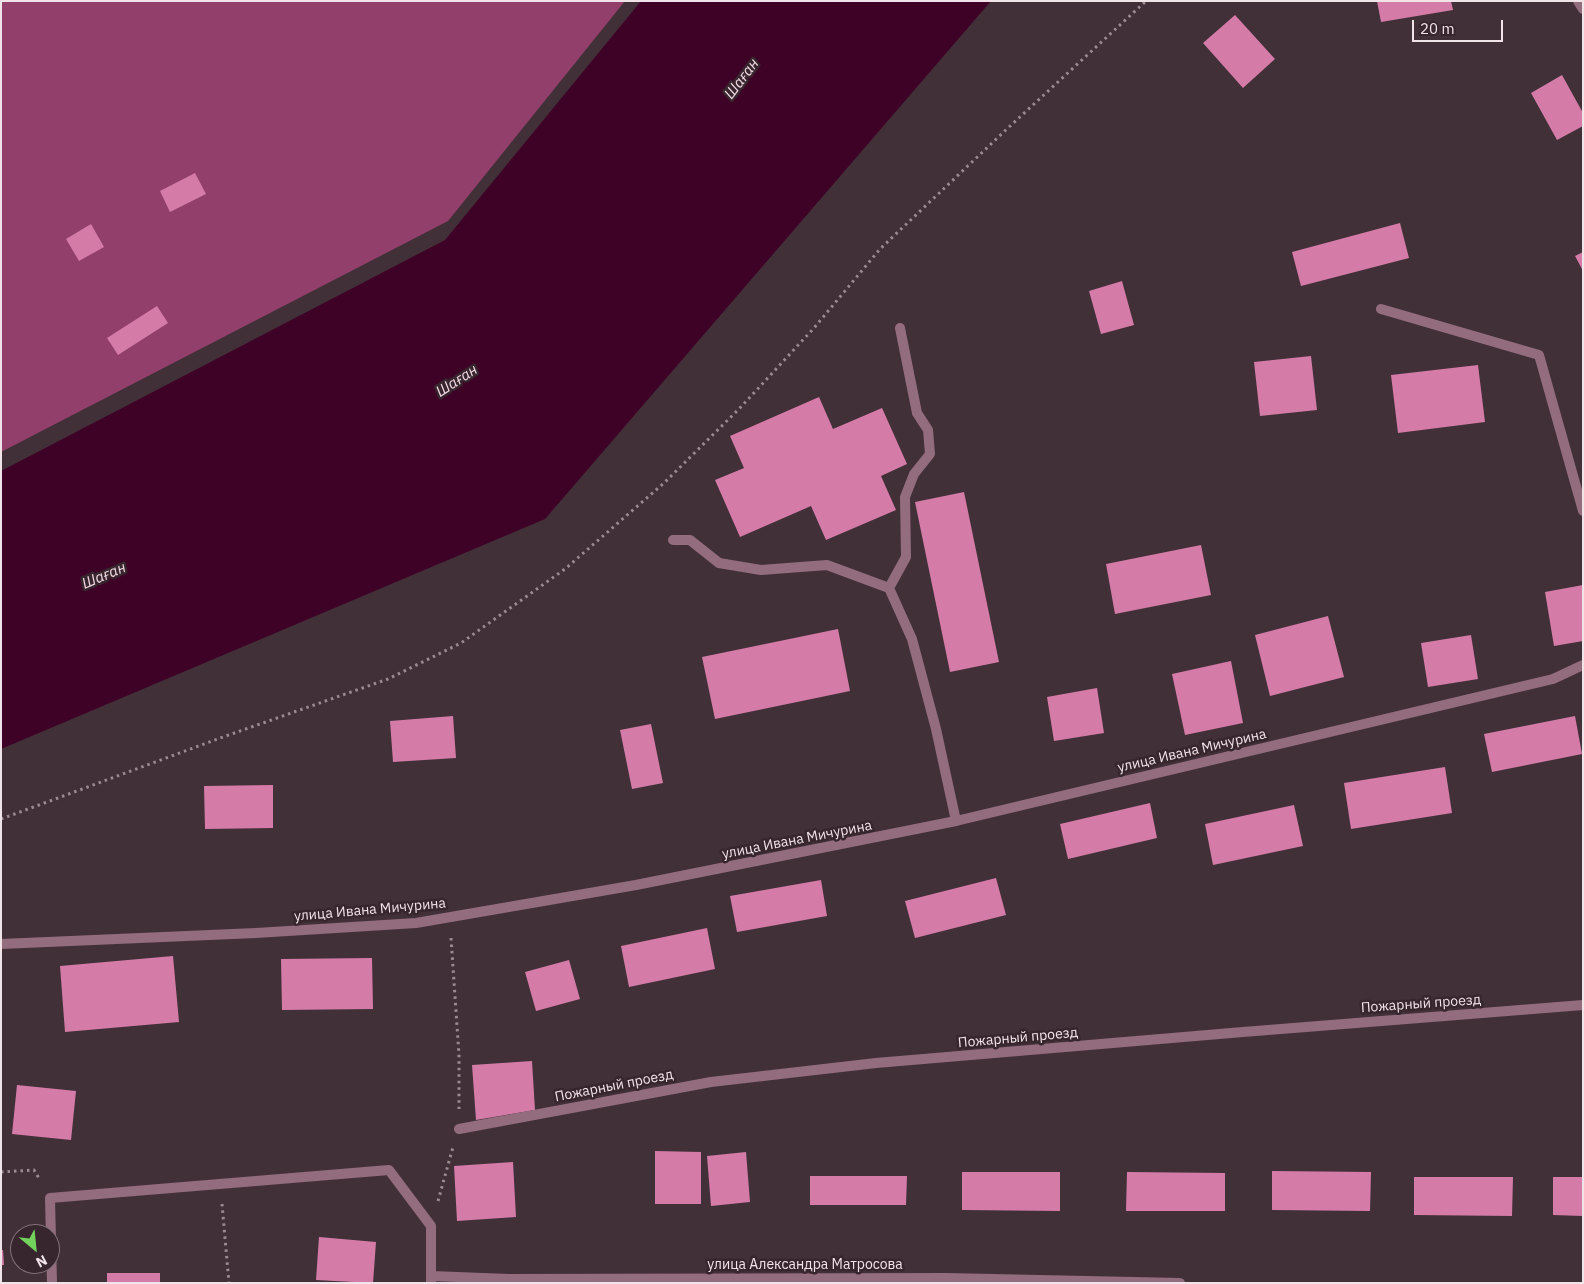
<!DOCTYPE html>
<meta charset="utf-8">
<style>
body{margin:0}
#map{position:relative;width:1584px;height:1284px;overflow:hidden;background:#423039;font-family:"IBM Plex Sans",sans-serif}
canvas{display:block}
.frame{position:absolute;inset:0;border:2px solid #f0e4e9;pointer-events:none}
.north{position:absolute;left:10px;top:1224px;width:50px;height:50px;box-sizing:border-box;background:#38262e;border:1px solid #827279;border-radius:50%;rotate:152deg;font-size:14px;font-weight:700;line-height:20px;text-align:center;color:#f0e4e9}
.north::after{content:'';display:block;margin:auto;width:18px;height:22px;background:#73d25c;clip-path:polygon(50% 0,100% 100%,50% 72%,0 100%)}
.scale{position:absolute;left:1412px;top:20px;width:91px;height:22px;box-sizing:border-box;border:2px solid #f0e4e9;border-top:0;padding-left:6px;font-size:15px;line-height:18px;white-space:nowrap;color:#f0e4e9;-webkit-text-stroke:4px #38262e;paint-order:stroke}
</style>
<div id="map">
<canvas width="1584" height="1284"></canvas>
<div class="frame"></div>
<div class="north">N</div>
<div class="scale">20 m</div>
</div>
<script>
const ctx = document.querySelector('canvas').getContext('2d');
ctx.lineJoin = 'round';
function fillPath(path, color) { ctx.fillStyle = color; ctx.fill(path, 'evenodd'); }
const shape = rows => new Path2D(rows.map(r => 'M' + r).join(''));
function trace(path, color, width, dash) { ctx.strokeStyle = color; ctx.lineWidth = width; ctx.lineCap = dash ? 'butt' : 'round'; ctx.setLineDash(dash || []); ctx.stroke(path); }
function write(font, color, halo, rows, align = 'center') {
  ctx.font = font + ' "IBM Plex Sans",sans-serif'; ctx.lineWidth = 5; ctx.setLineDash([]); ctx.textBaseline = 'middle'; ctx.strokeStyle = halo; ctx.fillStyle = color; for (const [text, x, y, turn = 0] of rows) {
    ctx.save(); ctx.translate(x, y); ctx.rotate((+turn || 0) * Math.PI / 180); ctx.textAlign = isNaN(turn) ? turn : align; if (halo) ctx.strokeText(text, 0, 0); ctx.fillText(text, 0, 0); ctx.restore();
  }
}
const forest = shape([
 [1,1,625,1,448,221,1,452]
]);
const water = shape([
 [641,1,991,1,545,519,1,749,1,471,445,240]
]);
const building = shape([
 [1377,1,1451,1,1453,10,1381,22],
 [1235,15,1275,59,1243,88,1203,43],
 [1562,75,1583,113,1583,126,1557,140,1531,93],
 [195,173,206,194,170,212,160,191],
 [1400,223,1409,258,1301,286,1292,252],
 [91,224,104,247,79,261,66,239],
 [1583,252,1583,271,1575,256],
 [1122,281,1134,325,1101,334,1089,291],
 [157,306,168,323,118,355,107,338],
 [1311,356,1317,410,1260,416,1254,362],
 [1478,365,1485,422,1398,433,1391,375],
 [819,397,833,429,882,408,907,464,881,476,896,510,826,540,811,506,740,537,715,480,744,468,730,436],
 [964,492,999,662,950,672,915,502],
 [1201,545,1211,595,1115,614,1106,564],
 [1583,585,1583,641,1554,646,1545,592],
 [1328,616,1344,677,1270,696,1255,635],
 [838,629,850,691,715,719,702,657],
 [1471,635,1478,679,1428,687,1421,643],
 [1231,661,1243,723,1185,735,1172,674],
 [1097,688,1104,733,1054,741,1047,697],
 [453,716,456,758,393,762,390,721],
 [1575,716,1582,754,1492,772,1484,734],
 [651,724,663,783,632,789,620,730],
 [1445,767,1452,813,1351,829,1344,783],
 [273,785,273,828,205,829,204,786],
 [1150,803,1157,838,1068,859,1060,824],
 [1294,805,1303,846,1213,865,1205,824],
 [996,878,1006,915,915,938,905,901],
 [821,880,827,916,737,932,730,896],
 [707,928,715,969,629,987,621,946],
 [173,956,179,1022,65,1032,60,966],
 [372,958,373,1009,282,1010,281,959],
 [569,960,580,999,536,1011,525,972],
 [532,1061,535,1110,476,1120,472,1065],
 [17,1085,76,1091,71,1140,12,1134],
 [655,1151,701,1152,701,1204,655,1204],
 [746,1152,750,1202,711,1206,707,1156],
 [513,1162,516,1217,457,1221,454,1166],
 [1272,1171,1371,1172,1370,1211,1272,1210],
 [962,1172,1060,1172,1060,1211,962,1210],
 [1127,1172,1225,1173,1225,1211,1126,1211],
 [810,1176,907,1176,906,1205,810,1205],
 [1414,1177,1513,1177,1512,1216,1414,1215],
 [1553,1177,1583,1177,1583,1216,1553,1215],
 [319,1237,376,1242,373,1283,316,1280],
 [1,1250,3,1250,4,1265,1,1265],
 [107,1273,160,1273,160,1283,107,1283]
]);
const path = shape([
 [1,819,223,737,388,679,461,643,565,569,664,483,739,409,814,328,880,249,1009,127,1146,1],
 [451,938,459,1055,459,1109],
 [1,1172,34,1170,40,1180],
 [438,1201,453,1147],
 [222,1204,229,1283]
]);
const lane = shape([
 [673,540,690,540,719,563,761,570,827,565,889,588,912,639,936,729,956,821],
 [889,588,906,557,905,497,914,474,930,454,928,430,917,413,900,328],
 [459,1129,711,1082,876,1063,1243,1032,1583,1005]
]);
const street = shape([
 [1578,1,1583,9],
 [1381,309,1539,355,1583,511],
 [1,944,256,933,416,923,636,885,956,821,1553,679,1583,665],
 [431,1276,509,1279,946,1278,1180,1283],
 [52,1283,50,1198,389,1170,431,1226,431,1282]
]);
const streetNames = [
 ["улица Ивана Мичурина",1192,751,-13],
 ["улица Ивана Мичурина",797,840,-11],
 ["улица Ивана Мичурина",370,910,-5],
 ["Пожарный проезд",1421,1004,-4],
 ["Пожарный проезд",1018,1038,-5],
 ["Пожарный проезд",614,1086,-11],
 ["улица Александра Матросова",805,1265]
];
const waterNames = [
 ["Шаған",742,79,-53],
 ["Шаған",457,381,-33],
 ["Шаған",104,576,-23]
];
fillPath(forest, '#923f6b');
fillPath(water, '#3f0227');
fillPath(building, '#d57ba8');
trace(path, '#9a8b92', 3, [2.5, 4]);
trace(lane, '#936c7e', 10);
trace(street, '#936c7e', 10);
write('14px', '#f0e4e9', '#38262e', streetNames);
write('italic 15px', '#f4dbe6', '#38262e', waterNames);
</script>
